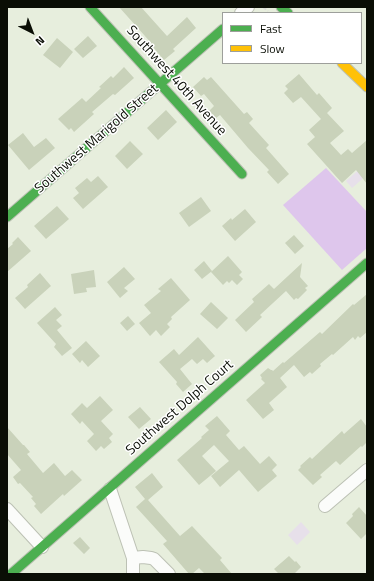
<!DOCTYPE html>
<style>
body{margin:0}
#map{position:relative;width:374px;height:581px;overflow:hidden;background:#e7eedd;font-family:"Titillium Web",sans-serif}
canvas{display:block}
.frame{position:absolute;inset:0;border:8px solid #0a0e05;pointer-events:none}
.legend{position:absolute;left:222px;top:12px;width:140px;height:52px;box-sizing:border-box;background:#fff;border:1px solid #9d9f9b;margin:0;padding:5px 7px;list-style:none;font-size:12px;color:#0a0e05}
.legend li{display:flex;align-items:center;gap:8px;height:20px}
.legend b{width:20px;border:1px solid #9d9f9b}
.north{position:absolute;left:12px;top:12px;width:40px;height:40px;-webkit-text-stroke:3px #fff;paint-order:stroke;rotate:138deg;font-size:11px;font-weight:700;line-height:16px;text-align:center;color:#0a0e05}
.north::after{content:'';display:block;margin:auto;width:14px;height:18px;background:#0a0e05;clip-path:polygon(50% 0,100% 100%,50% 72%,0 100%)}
</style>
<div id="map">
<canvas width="374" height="581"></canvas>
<div class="frame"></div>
<ul class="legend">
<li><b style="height:5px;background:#4caf50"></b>Fast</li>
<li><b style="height:5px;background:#ffc107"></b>Slow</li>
</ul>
<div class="north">N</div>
</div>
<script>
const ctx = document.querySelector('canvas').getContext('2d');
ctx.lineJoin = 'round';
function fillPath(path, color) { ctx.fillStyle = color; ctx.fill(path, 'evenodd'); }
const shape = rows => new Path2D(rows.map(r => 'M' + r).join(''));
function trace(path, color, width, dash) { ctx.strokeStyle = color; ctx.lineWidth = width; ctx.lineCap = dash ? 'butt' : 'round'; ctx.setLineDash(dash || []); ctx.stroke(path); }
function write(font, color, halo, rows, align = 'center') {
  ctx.font = font + ' "Titillium Web",sans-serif'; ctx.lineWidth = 3; ctx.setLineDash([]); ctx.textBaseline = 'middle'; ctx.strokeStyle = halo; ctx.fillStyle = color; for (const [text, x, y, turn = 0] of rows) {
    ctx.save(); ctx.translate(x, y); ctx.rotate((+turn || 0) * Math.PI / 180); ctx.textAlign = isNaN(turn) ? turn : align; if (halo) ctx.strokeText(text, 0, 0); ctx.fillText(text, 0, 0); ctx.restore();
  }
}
const green = shape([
 [362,167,367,175,352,188,346,181],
 [301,522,310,532,297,545,288,535]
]);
const forest = shape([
 [326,168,367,212,367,248,342,270,283,205]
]);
const building = shape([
 [119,7,141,7,167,36,187,17,196,28,173,49,175,51,164,60,152,46,153,45],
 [88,36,97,46,83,58,74,49],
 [57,38,73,52,60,68,43,55],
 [124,67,134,78,115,95,113,94,92,112,94,114,74,132,71,128,69,130,58,119,82,98,86,102,101,88,99,87,111,76,113,78],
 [299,74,317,95,319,93,332,108,327,113,344,131,330,143,341,155,348,149,352,153,367,140,367,184,356,170,342,183,307,144,315,137,309,130,321,119,301,97,293,103,284,93,288,89,285,86],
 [204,77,207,80,211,77,244,114,247,112,253,119,249,123,269,145,266,148,289,174,278,184,267,172,269,170,248,148,220,115,216,118,209,111,214,106,204,94,201,96,193,87],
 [166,110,177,122,158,140,147,128],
 [23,133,34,147,46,138,55,148,29,170,8,145],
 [130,141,143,154,127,169,115,156],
 [98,176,108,187,83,209,73,198,79,193,75,188,87,178,91,182],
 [201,197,211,211,189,227,179,213],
 [57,206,69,219,46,239,34,226],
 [245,209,256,222,235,241,222,226,231,218,232,220],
 [294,235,304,246,295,254,285,243],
 [18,237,31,251,7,272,7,249,13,244,12,243],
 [228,256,242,272,239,275,243,279,237,285,232,280,229,283,227,281,223,285,211,272],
 [204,261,212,271,202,279,194,270],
 [302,263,300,277,308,286,305,288,307,290,298,299,296,298,294,300,286,291,260,315,262,317,246,332,235,320,254,302,252,299,269,284,274,289],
 [124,267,135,279,124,288,128,291,120,298,107,282],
 [94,270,96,287,86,288,87,292,74,294,71,274],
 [40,273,51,286,25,309,15,298,28,287,27,285],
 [171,278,190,300,171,317,172,319,167,324,170,327,161,336,156,330,150,336,139,323,151,313,144,305,161,291,158,289],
 [367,294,367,332,360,338,358,336,355,340,353,337,333,355,332,354,320,364,321,366,312,374,310,372,304,377,294,365,280,378,287,387,269,403,274,410,263,419,246,400,265,383,261,379,262,378,260,375,268,368,271,370,272,370,273,371,283,362,284,363,320,332,322,334,353,304,354,305],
 [211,302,228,318,217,329,200,314],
 [55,307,62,315,56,320,62,326,57,330,72,348,62,356,54,347,56,344,37,323],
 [128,316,135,324,127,331,120,323],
 [198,337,215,356,207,363,203,359,197,364,192,359,180,369,192,384,183,392,176,384,177,382,159,362,174,349,179,355],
 [86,341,100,356,88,367,82,360,80,363,72,354],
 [100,396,113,410,101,421,113,434,109,438,112,442,104,449,101,446,96,451,87,441,94,434,82,421,80,424,71,414,82,403,87,408],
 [140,407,151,419,139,429,128,417],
 [217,416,230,431,226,435,239,450,244,446,260,464,269,456,277,465,272,470,277,476,258,492,239,470,220,487,211,476,229,461,214,445,202,456,216,471,199,485,177,460,202,438,201,437,209,430,205,426],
 [361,419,367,427,367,442,362,447,361,446,340,465,336,461,320,475,322,477,313,485,298,470,301,467,300,466,310,457,312,459,342,431,344,434],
 [7,427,23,445,24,445,30,452,27,454,43,473,54,463,65,476,72,470,82,480,64,496,63,494,41,514,34,506,36,504,31,498,33,497,20,483,18,484,13,477,21,470,7,454],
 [152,473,163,487,148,500,180,536,192,526,222,558,220,560,232,574,205,574,199,568,192,574,189,574,163,544,167,541,136,507,145,499,135,487],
 [359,507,367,516,367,533,361,539,346,523,353,516,352,514],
 [80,537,90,548,84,554,73,543],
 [289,556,295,562,296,561,301,567,294,574,279,574,274,569]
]);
const path = shape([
 [263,7,268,11]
]);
const street = shape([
 [241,13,248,7],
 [110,489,133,558,133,574],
 [325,506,367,470],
 [7,509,42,547],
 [133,558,143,557,151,558,154,559,169,574]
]);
const fast = shape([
 [90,7,242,174],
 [281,7,288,13],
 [7,217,223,29],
 [11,574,367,263]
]);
const slow = shape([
 [342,63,367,87]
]);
const streetNames = [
 ["Southwest 40th Avenue",176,81,48],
 ["Southwest Marigold Street",97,139,-41],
 ["Southwest Dolph Court",180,408,-41]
];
fillPath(green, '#e7e0ea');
fillPath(forest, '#dec6ec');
fillPath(building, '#c9d2ba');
trace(street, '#bcc1b4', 14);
trace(fast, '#bcc1b4', 11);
trace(slow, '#bcc1b4', 11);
trace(path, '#dadcd7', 2, [4, 2]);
trace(street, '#fbfcfa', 12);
trace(fast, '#4caf50', 9);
trace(slow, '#ffc107', 9);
write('14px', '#0a0e05', '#fff', streetNames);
</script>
